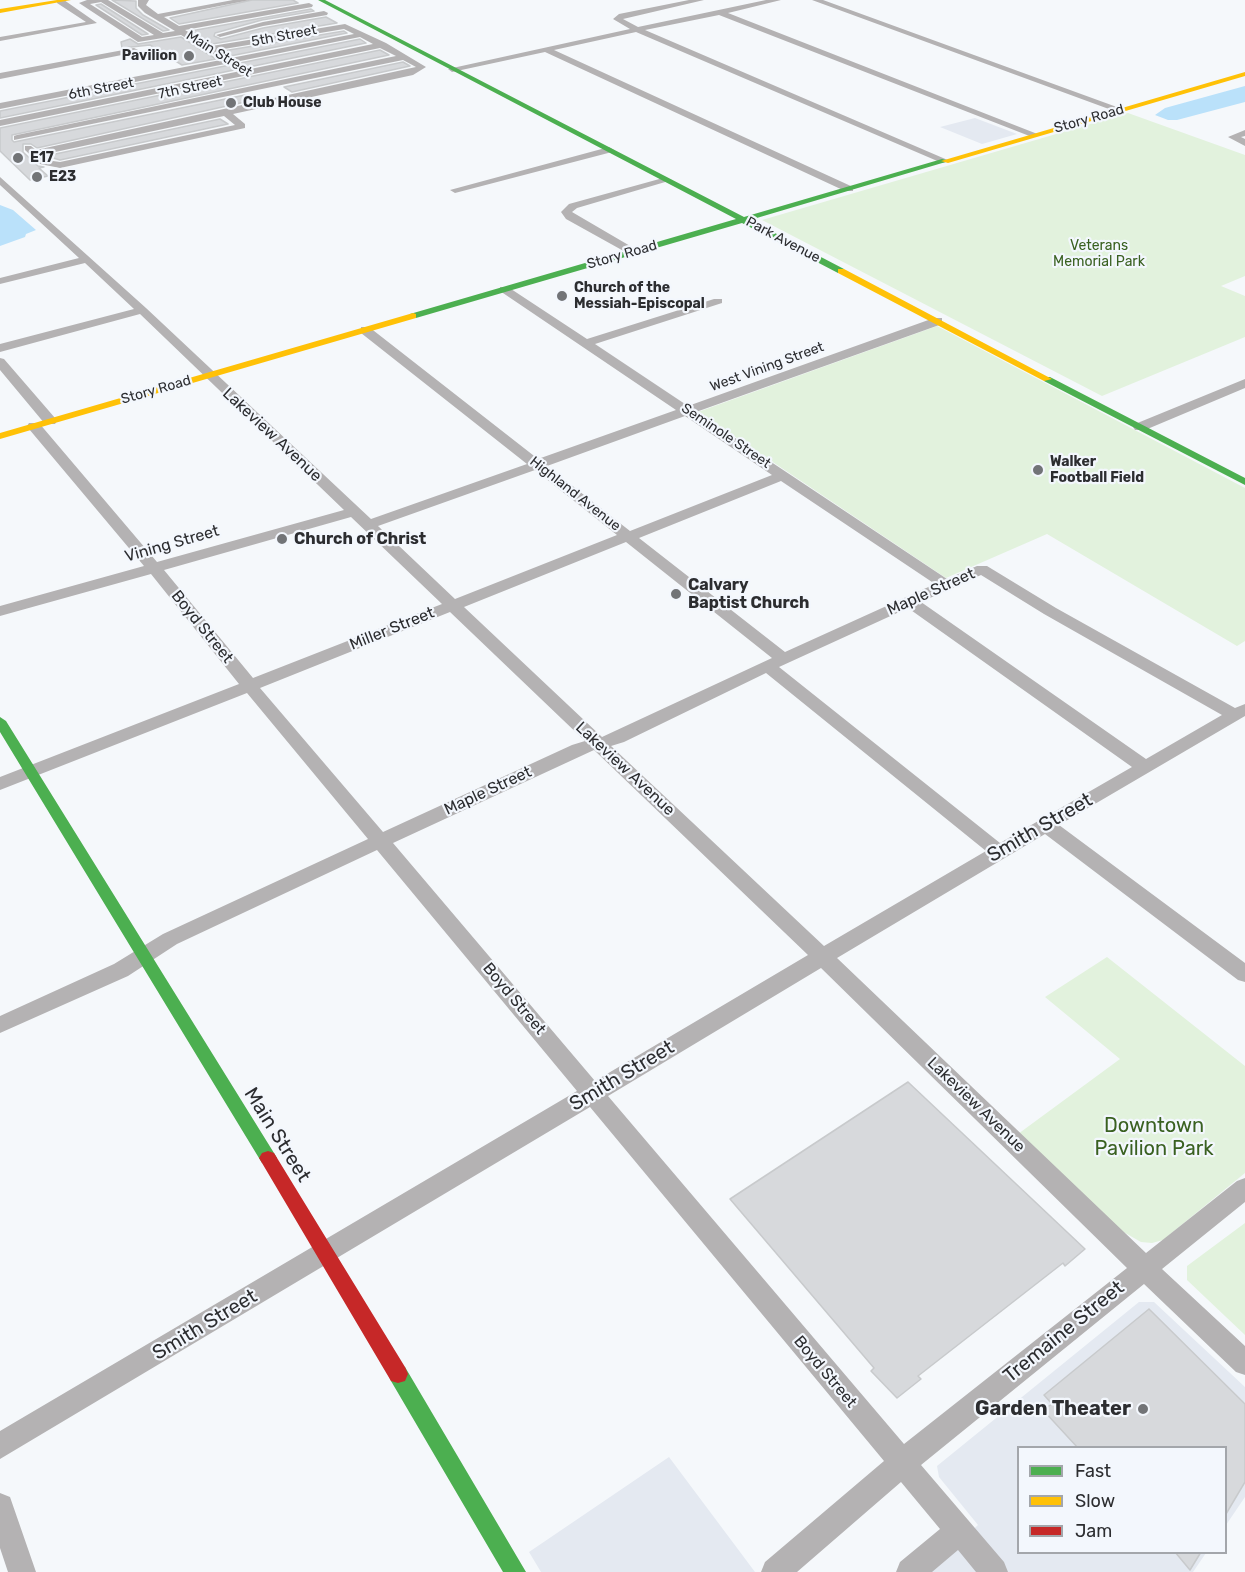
<!DOCTYPE html>
<style>
body{margin:0}
#map{position:relative;width:1245px;height:1572px;overflow:hidden;background:#f5f8fb;font-family:Rubik,sans-serif}
canvas{display:block}
.legend{position:absolute;left:1017px;top:1446px;width:210px;height:108px;box-sizing:border-box;background:#f3f7fd;border:2px solid #a3a6ab;margin:0;padding:8px 10px;list-style:none;font-size:18px;color:#2c2d30}
.legend li{display:flex;align-items:center;gap:12px;height:30px}
.legend b{width:30px;border:2px solid #a3a6ab}
</style>
<div id="map">
<canvas width="1245" height="1572"></canvas>
<ul class="legend">
<li><b style="height:8px;background:#4caf50"></b>Fast</li>
<li><b style="height:8px;background:#ffc107"></b>Slow</li>
<li><b style="height:8px;background:#c62828"></b>Jam</li>
</ul>
</div>
<script>
const ctx = document.querySelector('canvas').getContext('2d');
ctx.lineJoin = 'round';
function fillPath(path, color) { ctx.fillStyle = color; ctx.fill(path, 'evenodd'); }
const shape = rows => new Path2D(rows.map(r => 'M' + r).join(''));
function trace(path, color, width, dash) { ctx.strokeStyle = color; ctx.lineWidth = width; ctx.lineCap = dash ? 'butt' : 'round'; ctx.setLineDash(dash || []); ctx.stroke(path); }
function write(font, color, halo, rows, align = 'center') {
  ctx.font = font + ' Rubik,sans-serif'; ctx.lineWidth = 4.5; ctx.setLineDash([]); ctx.textBaseline = 'middle'; ctx.strokeStyle = halo; ctx.fillStyle = color; for (const [text, x, y, turn = 0] of rows) {
    ctx.save(); ctx.translate(x, y); ctx.rotate((+turn || 0) * Math.PI / 180); ctx.textAlign = isNaN(turn) ? turn : align; if (halo) ctx.strokeText(text, 0, 0); ctx.fillText(text, 0, 0); ctx.restore();
  }
}
const built = shape([
 [975,118,1017,134,982,144,940,127],
 [1139,1302,1154,1302,1245,1387,1245,1497,1226,1525,1226,1448,1018,1448,1018,1552,1206,1553,1193,1572,927,1572,978,1525,939,1477,937,1466],
 [669,1457,755,1572,541,1572,529,1552]
]);
const green = shape([
 [1128,113,1245,155,1245,276,1221,286,1245,296,1245,337,1102,396,762,220],
 [937,326,1245,488,1245,641,1237,646,1047,534,946,578,698,412],
 [1107,957,1245,1066,1245,1173,1163,1240,1152,1243,1141,1242,1120,1230,1018,1134,1120,1059,1045,997],
 [1245,1223,1245,1335,1187,1280,1187,1266]
]);
const water = shape([
 [1245,86,1245,102,1177,120,1168,120,1155,115,1165,108],
 [0,205,13,210,36,230,26,234,25,237,0,246]
]);
const building = shape([
 [112,0,136,1,136,8,143,15,169,30,163,31,112,0],
 [252,0,293,0,298,3,179,24,170,18,252,0],
 [101,4,148,34,142,35,96,5,101,4],
 [311,9,314,11,262,20,215,33,214,36,221,39,263,28,326,17,337,23,212,44,191,31,311,9],
 [344,31,347,33,225,57,223,51,344,31],
 [181,37,216,59,182,65,150,45,122,48,121,42,130,39,138,44,181,37],
 [360,39,366,43,0,118,0,111,360,39],
 [380,50,389,55,12,135,12,140,14,142,245,95,254,100,37,148,31,144,23,144,23,152,38,166,44,167,39,168,48,176,30,180,0,151,0,128,380,50],
 [403,62,410,66,292,92,284,87,403,62],
 [220,119,228,124,60,160,46,156,220,119],
 [908,1082,1085,1249,1065,1266,1063,1263,918,1376,921,1379,897,1398,871,1371,874,1368,730,1199,908,1082],
 [1149,1309,1245,1404,1245,1482,1226,1514,1226,1448,1078,1448,1043,1410,1052,1404,1044,1395,1149,1309],
 [1175,1552,1201,1552,1190,1570,1175,1552]
]);
const street = shape([
 [57,0,64,0,97,23,0,41,0,37,86,22,57,3,57,0],
 [108,0,163,33,175,31,145,13,138,6,138,0,149,0,146,5,158,14,233,0,250,0,164,17,179,26,309,3,313,5,312,7,185,30,212,46,345,24,386,43,426,67,413,75,233,114,245,124,245,128,60,168,40,164,25,150,25,146,31,146,36,150,416,67,403,60,14,140,14,136,17,135,396,56,380,48,0,126,0,120,373,44,360,37,0,109,0,103,354,34,344,29,218,50,224,55,220,58,181,35,138,42,79,3,87,0,108,0],
 [101,2,154,35,142,37,90,4,101,2],
 [224,116,235,125,60,162,46,160,41,155,224,116],
 [689,0,704,0,623,19,638,27,766,0,781,0,728,13,1040,135,1032,137,719,15,645,30,950,161,942,163,636,32,554,50,853,187,853,191,845,191,545,52,452,72,448,69,630,29,613,19,619,14,689,0],
 [812,0,823,0,1125,110,1117,112,812,0],
 [324,11,328,13,327,15,263,26,220,37,216,35,263,22,324,11],
 [134,48,138,50,137,52,0,79,0,73,134,48],
 [1245,130,1245,136,1241,137,1245,139,1245,146,1228,137,1245,130],
 [609,147,614,150,612,152,455,193,450,190,609,147],
 [0,177,146,308,371,519,527,464,361,333,361,327,369,327,538,459,676,410,500,291,500,287,508,287,587,339,714,299,722,299,722,303,595,344,688,406,934,318,942,318,942,324,696,412,947,579,977,566,987,566,1056,608,1235,708,1245,704,1245,716,1059,825,1245,963,1245,982,1238,980,1045,834,837,958,1146,1253,1237,1181,1245,1178,1245,1202,1162,1269,1245,1346,1245,1375,1236,1372,1144,1284,921,1465,1004,1562,1008,1572,976,1572,958,1550,932,1572,896,1572,900,1562,940,1529,901,1482,797,1572,761,1572,765,1562,884,1461,590,1107,0,1459,0,1431,577,1091,377,850,177,944,128,976,0,1033,0,1016,114,964,163,934,368,839,247,693,0,790,0,777,239,684,151,574,0,616,0,606,144,566,29,429,27,426,29,423,39,423,157,562,344,510,140,314,0,352,0,344,134,309,85,263,0,284,0,278,79,258,0,185,0,177],
 [685,416,772,475,630,531,547,466,685,416],
 [535,470,617,535,455,599,378,526,535,470],
 [781,481,935,584,785,652,639,538,781,481],
 [351,517,442,604,253,678,164,570,351,517],
 [626,542,772,658,602,737,464,607,626,542],
 [981,575,1044,614,1222,715,1146,759,921,602,981,575],
 [908,608,1132,767,1000,843,779,667,908,608],
 [450,612,585,741,572,745,383,832,260,688,450,612],
 [766,673,986,851,824,946,611,746,624,742,766,673],
 [594,750,808,955,595,1081,393,843,594,750],
 [821,968,1127,1268,904,1444,608,1096,821,968],
 [663,178,672,180,577,208,572,212,637,250,637,254,629,254,566,219,561,212,569,204,663,178],
 [0,358,4,359,55,418,57,421,55,424,45,424,0,370,0,358],
 [1245,379,1245,388,1145,430,1135,430,1133,427,1135,424,1245,379],
 [0,1493,10,1497,36,1572,8,1572,0,1548,0,1493]
]);
const fast = shape([
 [318,0,325,0,744,217,942,159,949,161,750,220,844,269,844,273,838,273,742,223,416,318,410,318,410,314,736,219,318,0],
 [1044,377,1050,377,1245,478,1245,485,1044,381,1044,377],
 [0,717,6,721,274,1153,277,1158,274,1163,268,1165,262,1163,0,732,0,717],
 [398,1365,405,1367,526,1572,503,1572,391,1381,388,1374,391,1367,398,1365]
]);
const slow = shape([
 [57,0,71,0,0,13,0,9,57,0],
 [1245,72,1245,76,948,163,941,161,1245,72],
 [838,269,844,269,1052,379,1044,381,838,273,838,269],
 [413,313,416,314,416,318,0,439,0,433,413,313]
]);
const jam = shape([
 [268,1151,274,1153,405,1367,408,1374,405,1381,398,1383,391,1381,262,1163,259,1158,262,1153,268,1151]
]);
const markers = [
 [189,56,6,"#727477"],
 [231,103,6,"#727477"],
 [18,158,6,"#727477"],
 [37,177,6,"#727477"],
 [562,296,6,"#727477"],
 [1038,470,6,"#727477"],
 [282,539,6,"#727477"],
 [676,594,6,"#727477"],
 [1143,1409,6,"#727477"]
];
const farStreetnames = [
 ["5th Street",284,36,-11],
 ["Main Street",219,54,32],
 ["7th Street",190,88,-12],
 ["6th Street",101,89,-11],
 ["Story Road",1089,119,-16],
 ["Park Avenue",783,240,28],
 ["Story Road",622,255,-16],
 ["West Vining Street",767,367,-20],
 ["Story Road",156,390,-16],
 ["Seminole Street",726,436,34],
 ["Highland Avenue",575,494,38]
];
const farPoinames = [
 ["Pavilion",177,56,"right"],
 ["Club House",243,103],
 ["E17",30,158],
 ["E23",49,177],
 ["Church of the",574,288],
 ["Messiah-Episcopal",574,304],
 ["Walker",1050,462],
 ["Football Field",1050,478]
];
const farParknames = [
 ["Veterans",1099,246],
 ["Memorial Park",1099,262]
];
const streetNames = [
 ["Lakeview Avenue",272,435,43],
 ["Vining Street",172,544,-16],
 ["Maple Street",931,592,-24],
 ["Boyd Street",202,627,51],
 ["Miller Street",392,629,-22],
 ["Lakeview Avenue",625,769,43],
 ["Maple Street",488,791,-25],
 ["Boyd Street",514,999,50],
 ["Lakeview Avenue",976,1105,44],
 ["Boyd Street",825,1372,50]
];
const poiNames = [
 ["Church of Christ",294,539],
 ["Calvary",688,585],
 ["Baptist Church",688,603]
];
const nearStreetnames = [
 ["Smith Street",1040,828,-30],
 ["Smith Street",622,1076,-31],
 ["Main Street",277,1135,58],
 ["Smith Street",205,1325,-31],
 ["Tremaine Street",1064,1332,-39]
];
const nearParknames = [
 ["Downtown",1154,1126],
 ["Pavilion Park",1154,1149]
];
const nearPoinames = [
 ["Garden Theater",1131,1409]
];
fillPath(built, '#e4e9f1');
fillPath(green, '#e2f2dd');
fillPath(water, '#bae1fa');
fillPath(building, '#d7d9dc');
trace(building, '#c8cacc', 1.5);
fillPath(street, '#b4b2b3');
fillPath(fast, '#4caf50');
fillPath(slow, '#ffc107');
fillPath(jam, '#c62828');
for (const [x, y, r, color] of markers) { const dot = new Path2D(); dot.arc(x, y, r, 0, 2 * Math.PI); ctx.fillStyle = color; ctx.fill(dot); trace(dot, '#f3f7fd', 2); }
write('14px', '#2c2d30', '#f3f7fd', farStreetnames);
write('bold 14px', '#2c2d30', '#f3f7fd', farPoinames, 'left');
write('14px', '#3a6121', '#f3f7fd', farParknames);
write('16px', '#2c2d30', '#f3f7fd', streetNames);
write('bold 16px', '#2c2d30', '#f3f7fd', poiNames, 'left');
write('20px', '#2c2d30', '#f3f7fd', nearStreetnames);
write('20px', '#3a6121', '#f3f7fd', nearParknames);
write('bold 20px', '#2c2d30', '#f3f7fd', nearPoinames, 'right');
</script>
